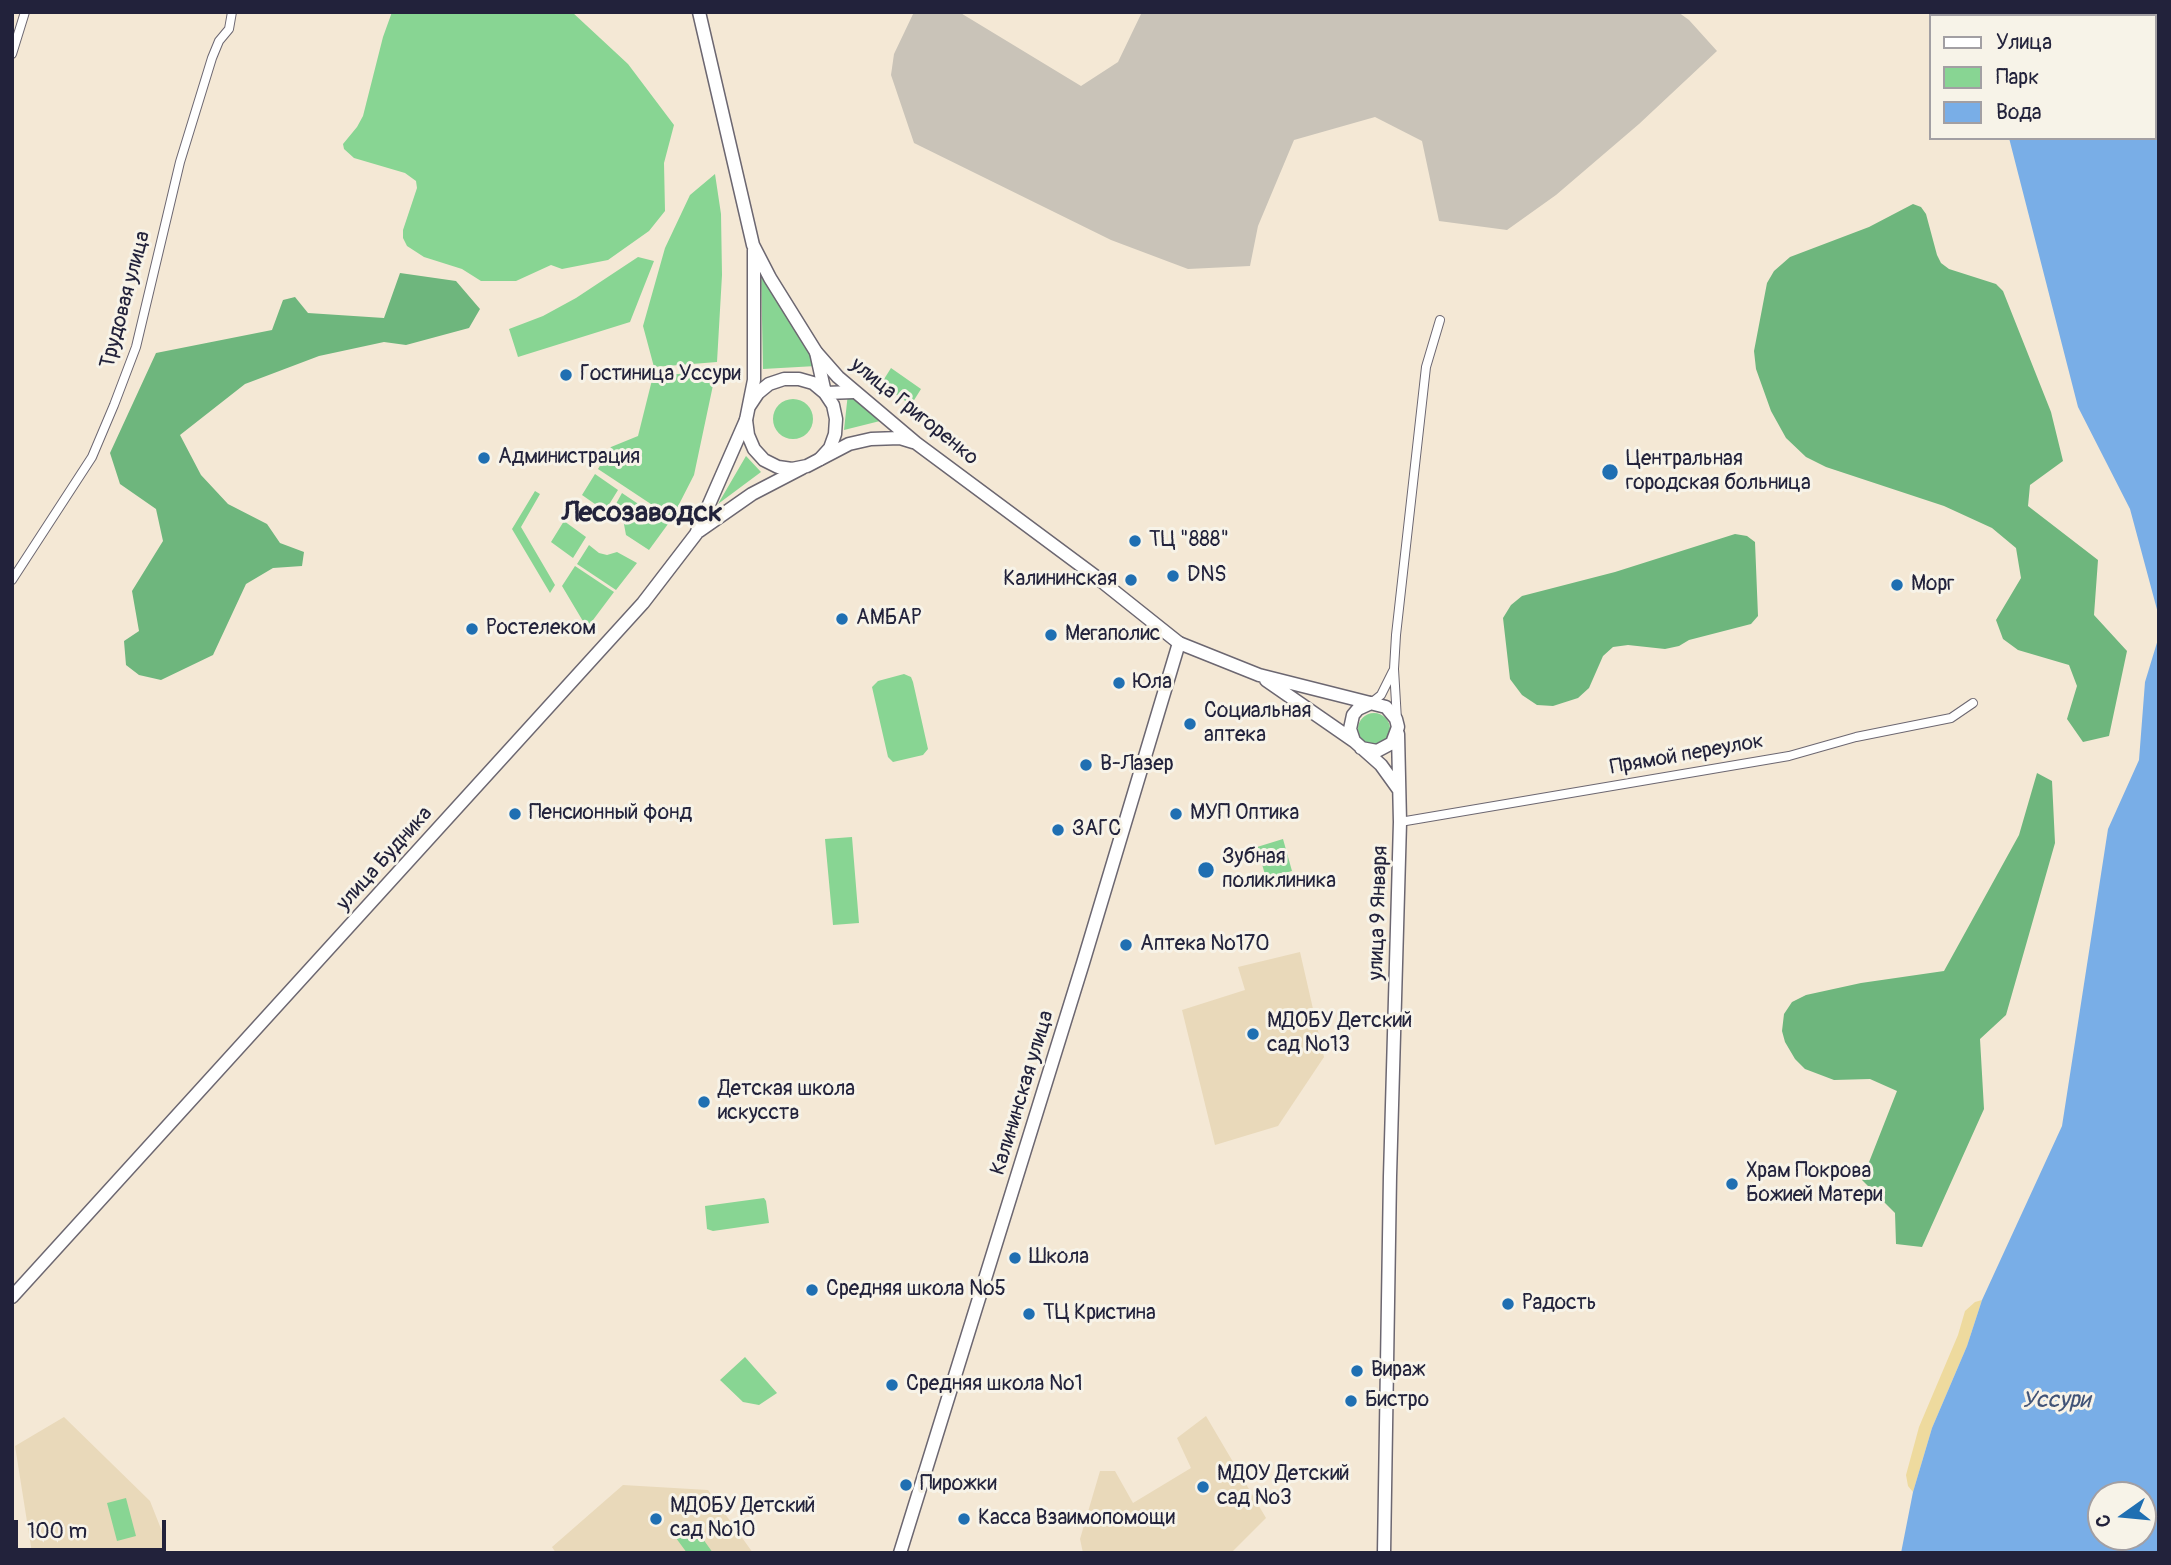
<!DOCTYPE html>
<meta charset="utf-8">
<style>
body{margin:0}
#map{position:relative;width:2171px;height:1565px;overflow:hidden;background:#f4e8d5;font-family:Pangolin,sans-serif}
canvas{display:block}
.frame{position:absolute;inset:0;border:14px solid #22223b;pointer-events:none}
.legend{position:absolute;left:1929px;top:14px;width:228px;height:126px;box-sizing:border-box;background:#f7f3e8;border:2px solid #a29fa3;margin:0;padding:9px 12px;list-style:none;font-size:21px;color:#22223b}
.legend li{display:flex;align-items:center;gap:14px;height:35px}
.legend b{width:35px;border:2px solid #a29fa3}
.north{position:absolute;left:2087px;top:1481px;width:70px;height:70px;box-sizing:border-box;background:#f7f3e8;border:2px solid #a29fa3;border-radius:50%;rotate:255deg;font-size:19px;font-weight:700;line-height:28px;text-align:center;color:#22223b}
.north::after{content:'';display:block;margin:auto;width:24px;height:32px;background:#1f6fb2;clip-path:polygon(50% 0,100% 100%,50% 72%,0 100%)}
.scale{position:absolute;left:14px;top:1520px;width:152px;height:32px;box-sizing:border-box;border:4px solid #22223b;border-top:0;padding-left:9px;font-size:21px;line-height:24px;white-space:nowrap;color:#22223b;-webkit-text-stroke:5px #f7f3e8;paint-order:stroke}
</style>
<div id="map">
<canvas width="2171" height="1565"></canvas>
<div class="frame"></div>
<ul class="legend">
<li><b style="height:9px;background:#fff"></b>Улица</li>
<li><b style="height:19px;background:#88d593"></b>Парк</li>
<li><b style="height:19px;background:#79aee7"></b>Вода</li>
</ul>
<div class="north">С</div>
<div class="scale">100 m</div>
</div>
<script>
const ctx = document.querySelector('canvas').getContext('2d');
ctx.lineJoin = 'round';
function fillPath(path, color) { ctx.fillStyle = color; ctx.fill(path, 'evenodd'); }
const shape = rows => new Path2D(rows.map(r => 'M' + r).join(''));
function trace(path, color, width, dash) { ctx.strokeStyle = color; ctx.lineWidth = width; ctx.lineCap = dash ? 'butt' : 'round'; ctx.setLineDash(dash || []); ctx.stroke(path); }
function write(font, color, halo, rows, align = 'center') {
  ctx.font = font + ' Pangolin,sans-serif'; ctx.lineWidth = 6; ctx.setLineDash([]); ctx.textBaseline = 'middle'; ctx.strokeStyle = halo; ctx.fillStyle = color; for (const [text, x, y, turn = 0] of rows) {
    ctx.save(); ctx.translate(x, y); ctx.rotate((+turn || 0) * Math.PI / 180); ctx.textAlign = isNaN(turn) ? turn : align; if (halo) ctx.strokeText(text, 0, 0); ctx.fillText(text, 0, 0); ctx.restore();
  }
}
const built = shape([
 [1300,952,1324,1057,1278,1126,1215,1145,1182,1010,1245,990,1238,967],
 [1206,1416,1266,1518,1231,1553,1083,1553,1080,1539,1100,1471,1115,1471,1133,1503,1191,1468,1177,1438],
 [64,1417,150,1501,165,1539,166,1553,32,1553,15,1446],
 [623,1485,708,1490,753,1553,556,1553,552,1547]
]);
const industrial = shape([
 [914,12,959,12,1081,86,1118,62,1142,12,1678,12,1689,20,1717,51,1639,124,1556,195,1507,230,1439,221,1422,141,1375,117,1294,140,1258,226,1250,266,1188,269,1111,240,914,143,891,75,894,54]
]);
const green = shape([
 [392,12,572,12,628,64,674,125,664,163,665,211,649,231,608,260,562,269,551,265,516,281,481,281,462,269,424,257,407,246,403,238,403,230,417,188,416,181,405,173,354,158,344,149,343,144,357,127,363,116,383,37],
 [715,174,721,214,722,275,717,362,654,367,643,326,665,248,690,195],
 [638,257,654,261,630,322,518,357,509,329,543,316,576,298],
 [761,269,816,366,763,369],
 [891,368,921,389,911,405,881,384],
 [716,371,694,475,672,518,598,469,611,447,638,436,653,376],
 [848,393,880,421,844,430],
 '773 419a20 20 0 1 1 40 0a20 20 0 1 1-40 0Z',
 [746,456,761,472,718,504],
 [595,474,618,490,605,511,582,495],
 [535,491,540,494,521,527,555,585,550,593,512,529],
 [622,493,668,524,649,550,626,535,623,519,612,511],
 [564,521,586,537,573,558,551,542],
 [589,545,599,553,607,555,617,552,637,563,616,590,577,564],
 [575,566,614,592,587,628,562,586],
 [904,674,911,677,913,682,928,749,923,755,893,762,888,757,872,687,878,681],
 '1358 729a16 16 0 1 1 32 0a16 16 0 1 1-32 0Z',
 [852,837,859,923,833,925,825,839],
 [1283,839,1292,871,1266,878,1257,847],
 [764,1198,766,1201,769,1223,713,1231,707,1229,705,1206],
 [745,1357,777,1393,759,1405,743,1402,720,1380],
 [126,1498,136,1536,117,1541,107,1503],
 [693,1525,713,1553,687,1553,676,1538]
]);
const forest = shape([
 [1913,204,1921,207,1926,214,1937,255,1941,263,1949,269,1996,284,2003,291,2051,412,2063,461,2030,485,2028,506,2098,560,2094,615,2127,651,2109,736,2083,742,2067,719,2077,686,2069,665,2018,650,2003,639,1996,620,2021,578,2016,548,1992,528,1944,506,1826,467,1806,457,1786,438,1771,411,1756,369,1754,351,1767,283,1774,271,1790,257,1869,227],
 [400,273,456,281,480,309,469,328,406,345,384,342,319,356,245,384,180,435,201,475,228,504,267,524,280,543,304,552,302,566,273,568,246,584,213,655,161,680,139,675,126,665,124,641,139,631,132,591,163,541,156,509,120,484,110,453,156,353,272,330,283,300,295,297,308,313,384,318],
 [1735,534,1747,536,1755,542,1758,616,1751,624,1689,640,1679,646,1665,649,1628,645,1613,647,1603,656,1589,688,1578,698,1553,706,1537,705,1522,695,1510,679,1503,618,1511,605,1522,596,1615,572],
 [2037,773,2052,781,2055,843,2006,1015,1980,1039,1984,1109,1922,1247,1896,1244,1895,1213,1862,1180,1897,1091,1870,1079,1834,1080,1805,1069,1795,1059,1785,1042,1782,1031,1784,1014,1792,1002,1806,995,1861,983,1944,971,2019,835]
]);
const sand = shape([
 [1982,1300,1967,1346,1932,1428,1913,1492,1908,1486,1906,1475,1919,1427,1958,1335,1965,1311,1975,1302]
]);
const water = shape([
 [2013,12,2159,12,2159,617,2130,509,2078,407,2009,138,2155,138,2155,16,2011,16],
 [2159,636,2159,1553,1901,1553,1913,1492,1932,1428,1967,1346,1982,1300,2062,1126,2108,829,2139,760,2145,682],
 [2101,1495,2143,1495,2143,1537,2101,1537]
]);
const minor = shape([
 [12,54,25,12],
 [12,580,92,457,114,405,136,347,180,162,212,58,219,41,229,29,232,12],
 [1371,703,1381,695,1393,671],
 [1397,720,1394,669,1396,635,1426,367,1440,320],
 [1400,822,1789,756,1856,737,1951,718,1973,703]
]);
const secondary = shape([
 [816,352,825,393],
 [825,393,854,392],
 [750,405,758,393,769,384,784,379,799,379,813,383,825,393,833,405,836,419,835,434,830,448,820,459],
 [699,531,752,494,802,468],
 [12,1297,643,603,696,534,746,420],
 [900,1553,1083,963,1179,643]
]);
const primary = shape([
 [699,12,753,245,770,278,816,352,838,377,916,443,1095,576,1179,643,1259,675,1386,707,1396,719,1398,727,1392,743,1377,751,1361,748],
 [754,250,754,380,746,420,748,435,754,449,764,460,778,467,792,469,807,466,849,444,871,439,900,438,913,442],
 [1266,680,1354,741,1381,765,1399,790],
 [1354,741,1350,729,1353,715,1358,709,1371,703],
 [1384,1553,1390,1176,1400,822,1398,734]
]);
const markers = [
 [566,375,7,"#1f6fb2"],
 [484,458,7,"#1f6fb2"],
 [1610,472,9,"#1f6fb2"],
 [1135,541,7,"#1f6fb2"],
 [1173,576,7,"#1f6fb2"],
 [1131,580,7,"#1f6fb2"],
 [1897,585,7,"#1f6fb2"],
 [842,619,7,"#1f6fb2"],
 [472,629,7,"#1f6fb2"],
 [1051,635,7,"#1f6fb2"],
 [1119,683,7,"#1f6fb2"],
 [1190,724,7,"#1f6fb2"],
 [1086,765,7,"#1f6fb2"],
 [515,814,7,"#1f6fb2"],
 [1176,814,7,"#1f6fb2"],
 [1058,830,7,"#1f6fb2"],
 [1206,870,9,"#1f6fb2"],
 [1126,945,7,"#1f6fb2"],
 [1253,1034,7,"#1f6fb2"],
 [704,1102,7,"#1f6fb2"],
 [1732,1184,7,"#1f6fb2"],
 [1015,1258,7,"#1f6fb2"],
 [812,1290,7,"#1f6fb2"],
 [1508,1304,7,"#1f6fb2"],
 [1029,1314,7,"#1f6fb2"],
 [1357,1371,7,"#1f6fb2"],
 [892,1385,7,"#1f6fb2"],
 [1351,1401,7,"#1f6fb2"],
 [906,1485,7,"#1f6fb2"],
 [1203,1487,7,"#1f6fb2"],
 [656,1519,7,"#1f6fb2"],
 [964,1519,7,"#1f6fb2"]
];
const streetNames = [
 ["Трудовая улица",126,300,-75],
 ["улица Григоренко",914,412,39],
 ["Прямой переулок",1687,755,-10],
 ["улица Будника",385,859,-48],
 ["улица 9 Января",1379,913,-88],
 ["Калининская улица",1023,1093,-73]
];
const poiNames = [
 ["Гостиница Уссури",580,375],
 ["Администрация",498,458],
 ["Центральная",1626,460],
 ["городская больница",1626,484],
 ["ТЦ \"888\"",1149,541],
 ["DNS",1187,576],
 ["Калининская",1117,580,"right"],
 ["Морг",1911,585],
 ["АМБАР",856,619],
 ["Ростелеком",486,629],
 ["Мегаполис",1065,635],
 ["Юла",1133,683],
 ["Социальная",1204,712],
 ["аптека",1204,736],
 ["В-Лазер",1100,765],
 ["Пенсионный фонд",529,814],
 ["МУП Оптика",1190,814],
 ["ЗАГС",1072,830],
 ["Зубная",1222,858],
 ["поликлиника",1222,882],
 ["Аптека №170",1140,945],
 ["МДОБУ Детский",1267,1022],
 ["сад №13",1267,1046],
 ["Детская школа",718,1090],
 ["искусств",718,1114],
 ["Храм Покрова",1746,1172],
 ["Божией Матери",1746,1196],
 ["Школа",1029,1258],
 ["Средняя школа №5",826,1290],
 ["Радость",1522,1304],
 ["ТЦ Кристина",1043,1314],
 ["Вираж",1371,1371],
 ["Средняя школа №1",906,1385],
 ["Бистро",1365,1401],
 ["МДОУ Детский",1217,1475],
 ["сад №3",1217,1499],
 ["Пирожки",920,1485],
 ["МДОБУ Детский",670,1507],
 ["сад №10",670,1531],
 ["Касса Взаимопомощи",978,1519]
];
const waterNames = [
 ["Уссури",2056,1401]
];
const districtNames = [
 ["Лесозаводск",642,514]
];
fillPath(built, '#e9d9ba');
fillPath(industrial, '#c9c3b8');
fillPath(green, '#88d593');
fillPath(forest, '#6eb67d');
fillPath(sand, '#eeda9e');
fillPath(water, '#79aee7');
trace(minor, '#6c6771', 10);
trace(secondary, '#6c6771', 15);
trace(primary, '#6c6771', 15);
trace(minor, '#fff', 8);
trace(secondary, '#fff', 12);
trace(primary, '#fff', 12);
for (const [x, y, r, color] of markers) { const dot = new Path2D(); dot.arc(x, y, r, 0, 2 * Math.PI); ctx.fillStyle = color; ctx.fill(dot); trace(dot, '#f7f3e8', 2.5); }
write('21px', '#22223b', '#f7f3e8', streetNames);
write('21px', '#22223b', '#f7f3e8', poiNames, 'left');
write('italic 23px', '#405377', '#f7f3e8', waterNames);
write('bold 28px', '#22223b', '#f7f3e8', districtNames);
</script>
